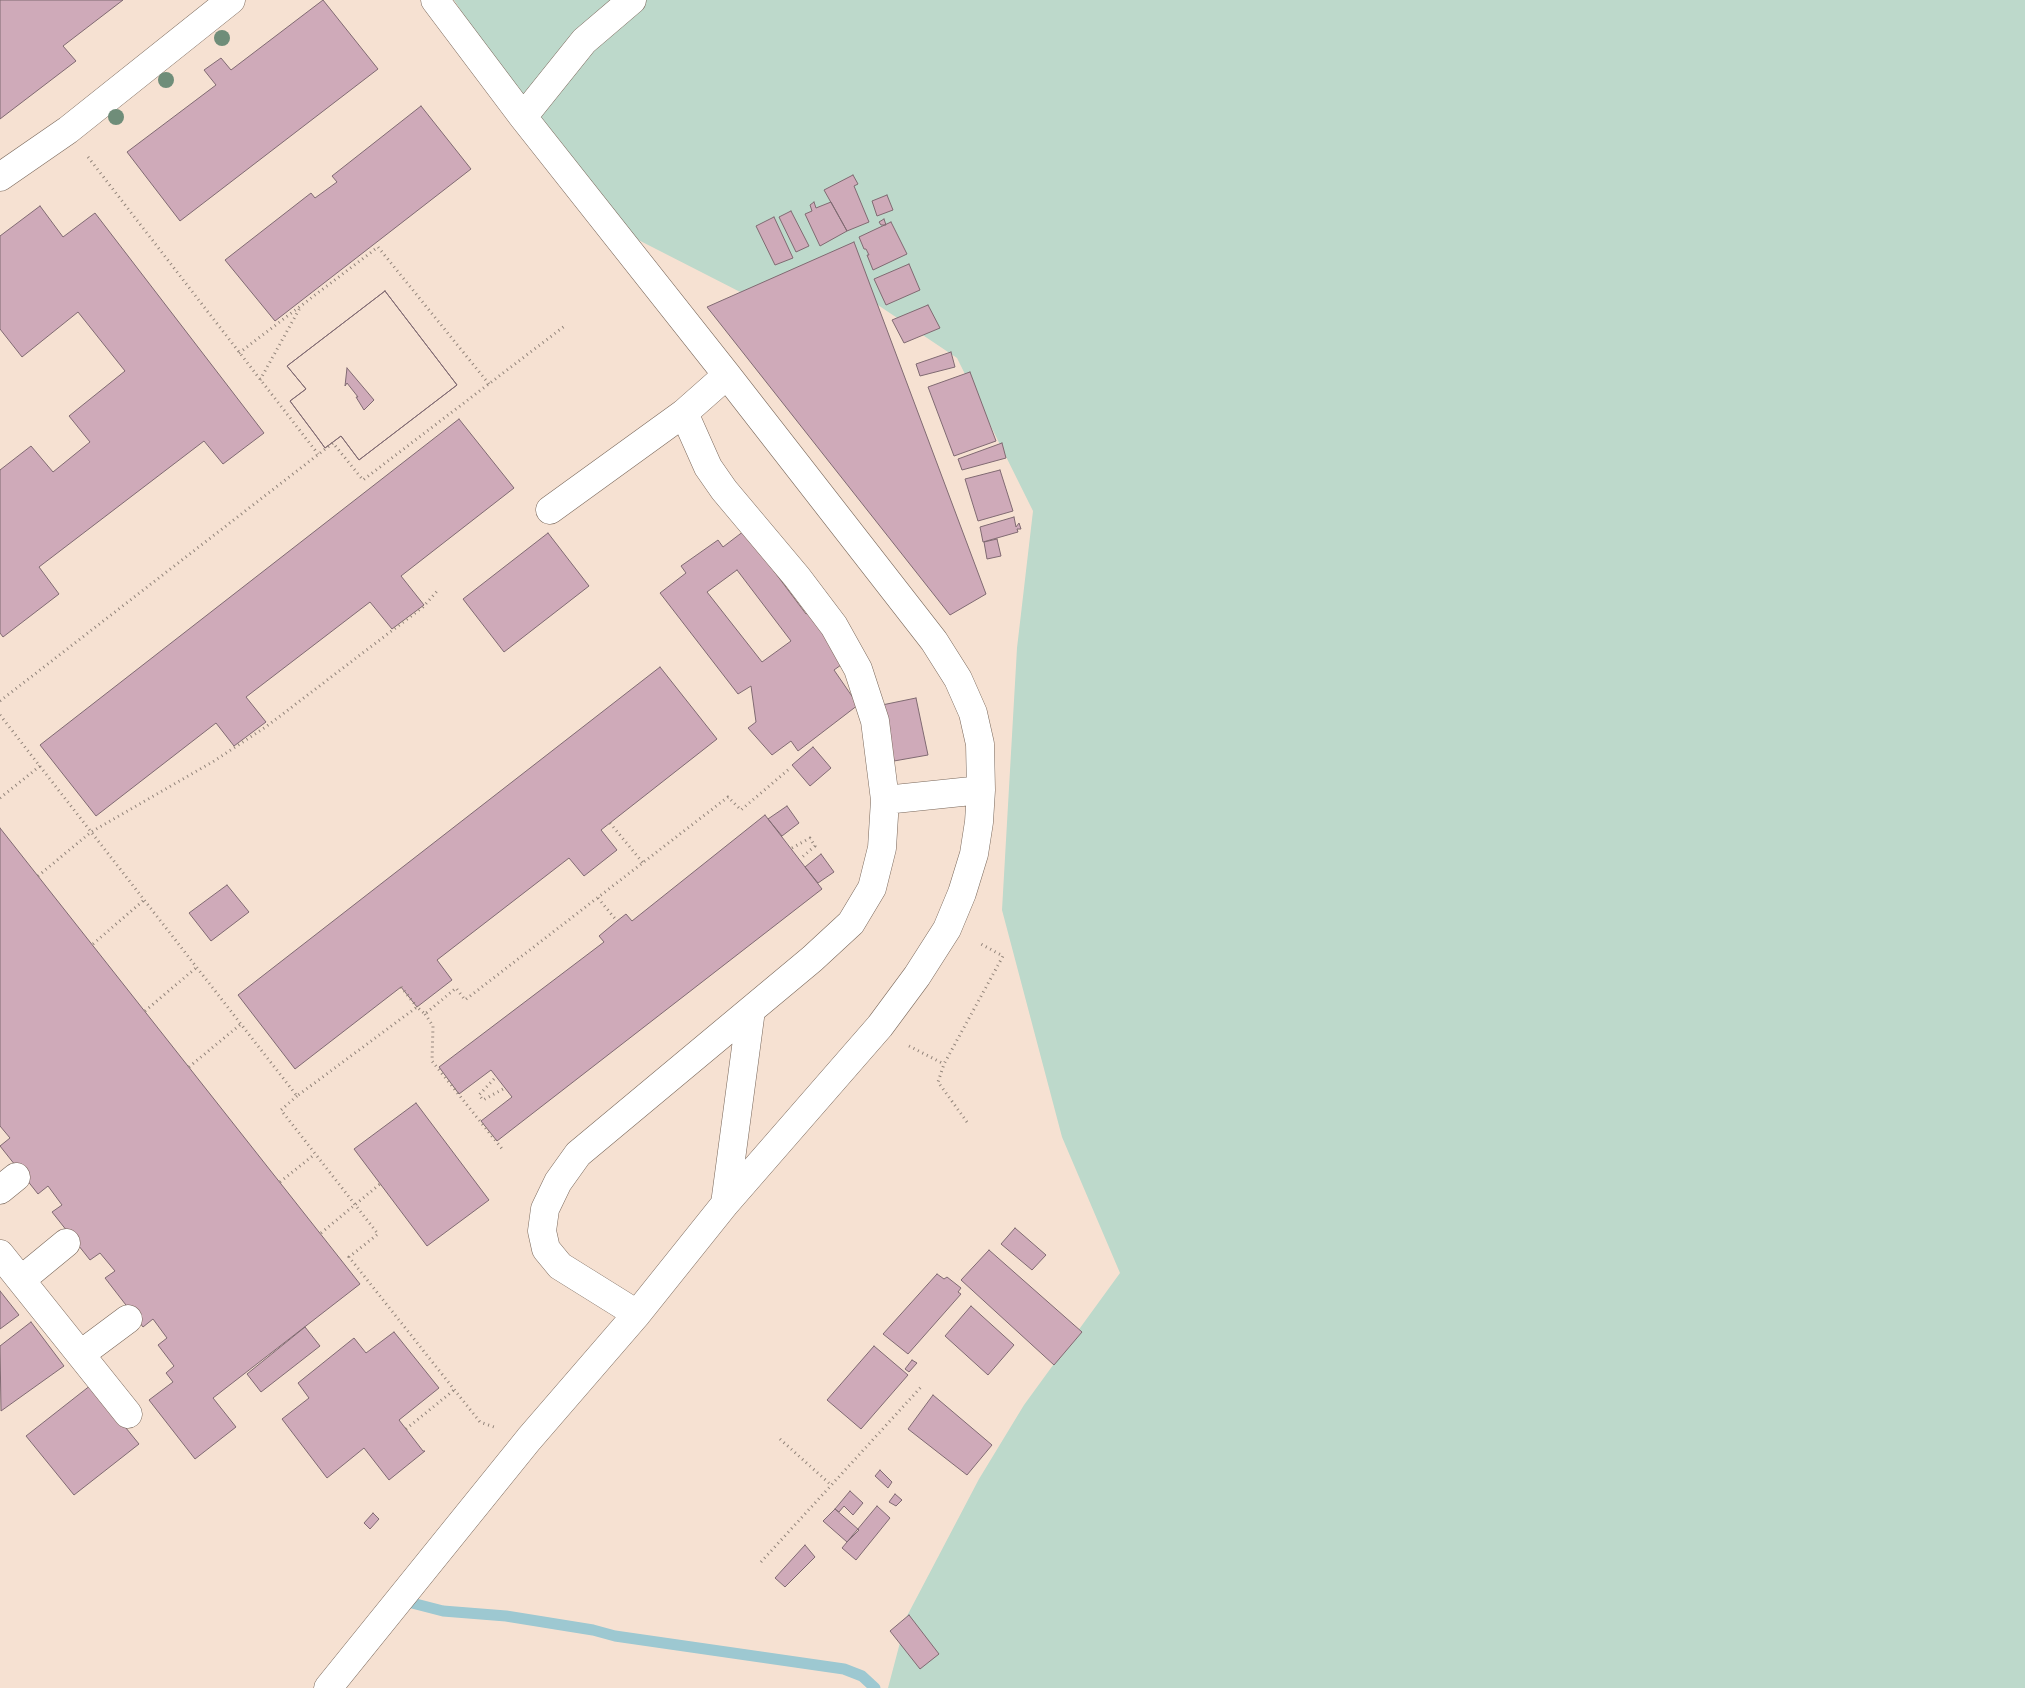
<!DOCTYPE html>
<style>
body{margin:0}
canvas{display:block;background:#f6e1d2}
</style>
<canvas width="2025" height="1688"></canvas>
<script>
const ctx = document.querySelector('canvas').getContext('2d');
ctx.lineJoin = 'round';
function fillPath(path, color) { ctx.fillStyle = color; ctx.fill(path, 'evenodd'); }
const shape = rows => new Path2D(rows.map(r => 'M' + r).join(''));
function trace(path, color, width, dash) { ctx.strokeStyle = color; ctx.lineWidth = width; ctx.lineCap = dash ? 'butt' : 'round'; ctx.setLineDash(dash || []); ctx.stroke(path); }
const green = shape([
 [454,0,2025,0,2025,1688,888,1688,907,1616,979,1479,1024,1405,1120,1273,1062,1137,1002,910,1017,648,1033,511,957,358,848,285,750,297,609,225,539,129]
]);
const stream = shape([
 [412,1603,443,1611,506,1616,593,1630,615,1636,844,1669,862,1676,875,1688]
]);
const building = shape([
 [0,0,123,0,63,46,76,61,0,119,0,0],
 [323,0,378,69,180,221,127,152,216,85,204,70,221,58,231,70,323,0],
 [421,106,471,169,275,321,225,260,311,193,315,198,337,182,332,176,421,106],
 [853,175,858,184,854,186,869,222,847,231,824,190,853,175],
 [887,195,893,210,877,216,872,201,887,195],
 [814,202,816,208,831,202,847,231,820,246,805,214,812,211,810,205,814,202],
 [40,206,63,237,95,213,264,433,223,464,204,441,39,567,59,594,3,637,0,633,0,470,31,446,53,472,90,442,69,416,125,371,78,312,22,357,0,329,0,236,40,206],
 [791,211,809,246,796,252,779,217,791,211],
 [774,217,793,258,775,265,756,226,774,217],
 [884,219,886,225,881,225,879,222,884,219],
 [891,222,907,254,873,270,867,255,869,255,866,249,864,249,859,237,891,222],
 [854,242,986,594,950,615,707,307,854,242],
 [909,264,920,290,886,305,874,279,909,264],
 [385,291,457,385,359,460,341,436,325,448,317,437,290,401,306,389,287,366,385,291],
 [347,368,374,400,364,410,356,397,358,397,347,383,345,386,347,368],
 [385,291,457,385,359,460,341,436,325,448,317,437,290,401,306,389,287,366,385,291],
 [928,305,940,328,904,343,892,320,928,305],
 [951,352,955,367,920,376,916,364,951,352],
 [970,372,996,441,954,456,928,387,970,372],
 [459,419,514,488,401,576,424,605,392,629,370,602,246,697,266,722,234,746,216,723,96,816,40,745,459,419],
 [1002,443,1006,458,962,470,958,459,1002,443],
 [1000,470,1013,511,978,521,965,479,1000,470],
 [1014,517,1016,527,1019,523,1021,529,1017,529,1018,532,983,542,980,527,1014,517],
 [744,531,806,614,812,610,848,660,834,670,858,705,798,751,791,741,772,755,748,728,756,722,751,686,738,694,660,593,686,573,681,566,718,540,723,547,744,531],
 [737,570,791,641,762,662,707,592,737,570],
 [548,533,589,586,504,652,463,599,548,533],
 [997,539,1001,556,987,559,984,542,997,539],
 [660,667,717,739,601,830,617,850,584,876,569,858,437,960,452,980,417,1007,401,987,295,1069,238,995,660,667],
 [916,698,928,755,894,761,882,705,916,698],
 [813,747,831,768,810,786,792,765,813,747],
 [787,806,799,823,782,836,768,819,787,806],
 [765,815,822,889,497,1141,481,1121,512,1097,491,1070,459,1094,439,1067,604,942,599,936,617,921,626,914,632,921,765,815],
 [0,828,360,1284,213,1398,236,1427,195,1459,149,1400,173,1382,166,1373,174,1366,158,1345,167,1338,153,1319,143,1327,105,1278,115,1271,100,1253,90,1260,52,1212,62,1205,48,1186,38,1194,0,1146,10,1138,0,1126,0,828],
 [821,854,834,872,818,883,805,867,821,854],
 [227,885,249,912,211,941,189,913,227,885],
 [416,1103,489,1200,427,1246,354,1149,416,1103],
 [1015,1228,1046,1255,1032,1270,1001,1244,1015,1228],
 [989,1250,1082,1332,1054,1365,961,1280,989,1250],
 [937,1274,944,1279,947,1277,961,1288,958,1292,961,1294,908,1354,883,1334,937,1274],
 [0,1291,19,1315,0,1329,0,1291],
 [971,1306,1014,1345,988,1375,945,1336,971,1306],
 [31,1322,64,1366,1,1411,0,1346,31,1322],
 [305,1327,320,1346,261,1392,247,1374,305,1327],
 [394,1332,439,1388,399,1420,423,1451,425,1451,389,1480,364,1448,327,1478,282,1419,309,1398,298,1383,354,1338,366,1353,394,1332],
 [874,1346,908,1375,861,1429,827,1400,874,1346],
 [912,1360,917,1363,909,1372,905,1369,912,1360],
 [91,1385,139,1444,74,1495,26,1436,91,1385],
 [933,1395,992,1445,967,1475,908,1429,933,1395],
 [880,1470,892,1482,888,1488,875,1476,880,1470],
 [850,1491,863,1503,853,1515,844,1506,839,1512,835,1509,850,1491],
 [895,1494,902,1500,896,1506,889,1502,895,1494],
 [877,1506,890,1518,856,1560,842,1548,877,1506],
 [835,1509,859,1530,847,1542,823,1521,835,1509],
 [373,1513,379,1519,370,1529,364,1523,373,1513],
 [805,1545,815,1557,785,1587,775,1578,805,1545],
 [909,1615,939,1654,920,1669,890,1631,909,1615]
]);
const path = shape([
 [88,157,318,454],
 [239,353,378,247,489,384],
 [260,380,301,306],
 [0,701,333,443,363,480,566,325],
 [0,715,297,1096,417,1007,425,1014,456,988,465,1000,728,797,741,810,789,769],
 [0,798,40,766],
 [610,823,643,863],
 [792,848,810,838,815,846,800,859],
 [38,876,91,832,214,761,267,726,423,607,439,589],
 [598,898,617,921],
 [93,944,144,900],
 [401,987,417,1007],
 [145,1011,197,967],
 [425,1014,433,1026,432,1061,503,1150],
 [909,1046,944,1064],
 [189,1067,241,1024],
 [494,1079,479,1095,483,1100,505,1088],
 [297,1096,281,1110,378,1234,349,1257,480,1422,494,1427],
 [967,1122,938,1082,944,1064,1003,956,979,943],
 [280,1182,315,1154],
 [321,1233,380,1184],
 [406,1429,454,1390],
 [780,1439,831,1485],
 [761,1562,922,1386]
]);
const minor = shape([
 [523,117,584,41,632,0],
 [0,177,68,130,231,0],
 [550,510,684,413,727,375],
 [885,800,981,790],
 [0,1190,16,1177],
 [725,1204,751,1010],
 [0,1254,128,1414],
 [21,1280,66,1243],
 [637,1314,560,1266,546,1249,542,1231,545,1209,558,1182,578,1154,812,959,851,923,872,888,882,848,885,800,875,721,858,669,834,626,797,577,724,490,708,467,684,413],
 [81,1354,128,1319],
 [328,1688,529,1439,637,1314,725,1204,880,1026,917,976,947,929,962,893,974,854,979,822,981,790,980,744,973,713,958,679,934,641,727,375,523,117,435,0]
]);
const trees = [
 [222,38],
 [166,80],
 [116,117]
];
fillPath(green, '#bdd9cb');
trace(stream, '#9dc8d1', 11);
fillPath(building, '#cfaab9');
trace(building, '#806a72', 1);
trace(minor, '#7a685b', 29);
trace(path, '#92847a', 3, [1, 4]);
trace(minor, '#fff', 28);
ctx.fillStyle = '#6f8d79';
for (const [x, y] of trees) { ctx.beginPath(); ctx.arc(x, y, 8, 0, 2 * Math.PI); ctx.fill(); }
</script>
